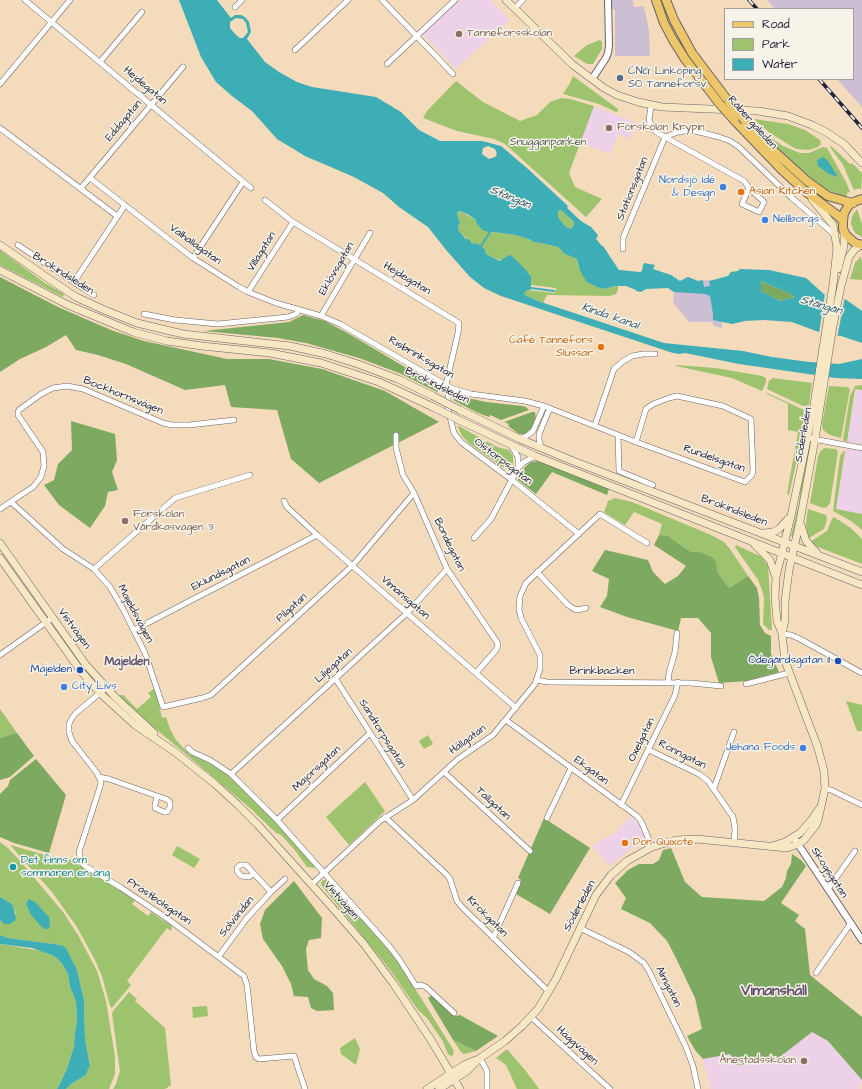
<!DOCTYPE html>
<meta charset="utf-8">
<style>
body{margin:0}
#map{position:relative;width:862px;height:1089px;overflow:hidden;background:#f3dbbb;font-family:"Architects Daughter",sans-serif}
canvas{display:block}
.legend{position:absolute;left:724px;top:8px;width:130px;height:72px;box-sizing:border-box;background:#f7f3e8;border:1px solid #a29fa3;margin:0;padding:5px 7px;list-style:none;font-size:12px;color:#22223b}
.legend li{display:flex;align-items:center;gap:8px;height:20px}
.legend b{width:20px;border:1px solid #a29fa3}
</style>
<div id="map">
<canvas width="862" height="1089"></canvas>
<ul class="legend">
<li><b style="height:5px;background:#ecc669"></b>Road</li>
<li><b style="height:11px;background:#9dc36e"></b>Park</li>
<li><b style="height:11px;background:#3daeb6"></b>Water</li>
</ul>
</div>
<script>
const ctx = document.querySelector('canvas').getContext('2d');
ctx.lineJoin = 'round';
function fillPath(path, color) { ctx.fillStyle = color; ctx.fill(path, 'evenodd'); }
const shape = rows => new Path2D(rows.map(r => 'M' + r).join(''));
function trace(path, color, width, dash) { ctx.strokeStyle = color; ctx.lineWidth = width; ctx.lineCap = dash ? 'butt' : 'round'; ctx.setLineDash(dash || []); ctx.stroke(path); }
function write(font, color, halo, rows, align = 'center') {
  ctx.font = font + ' "Architects Daughter",sans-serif'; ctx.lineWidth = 3; ctx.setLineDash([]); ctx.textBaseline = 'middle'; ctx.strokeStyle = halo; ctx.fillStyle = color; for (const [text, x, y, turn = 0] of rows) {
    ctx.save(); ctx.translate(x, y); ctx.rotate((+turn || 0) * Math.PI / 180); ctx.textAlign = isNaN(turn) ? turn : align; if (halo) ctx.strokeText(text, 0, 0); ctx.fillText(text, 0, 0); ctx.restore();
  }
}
const built = shape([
 [459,0,491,0,510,20,456,69,423,34],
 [594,106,636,123,630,138,618,134,610,154,580,142],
 [856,389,862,390,862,444,847,442],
 [846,449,862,451,862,514,836,509],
 [630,816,637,822,647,841,632,848,609,866,592,846,615,833],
 [812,1032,828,1041,862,1080,859,1089,711,1089,703,1059,730,1054,738,1065,776,1060]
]);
const industrial = shape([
 [611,0,633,0,634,7,644,6,649,31,650,56,615,56,615,10,612,9],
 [767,0,862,0,862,107,837,79,853,79,853,9,775,9],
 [688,277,698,281,714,280,716,320,722,322,722,328,714,326,712,322,689,322,675,305,673,302,674,292,680,281]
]);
const green = shape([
 [600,40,602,42,602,49,593,64,587,64,574,56,587,45],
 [573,76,618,109,618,111,616,112,599,104,563,94,570,83],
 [456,81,470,92,483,102,520,121,537,115,550,102,561,98,570,99,594,106,569,173,575,187,602,199,586,217,505,144,494,139,457,131,423,118,427,111],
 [754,119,788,124,805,130,820,140,821,144,818,147,809,150,796,149,770,133],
 [761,131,783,146,800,153,809,153,823,147,827,148,846,182,850,192,847,193,847,197,827,190,818,185,791,161],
 [831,146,850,164,852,163,862,173,861,191,860,188,854,190,843,165,830,147],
 [857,209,862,224,862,237,855,233,851,224,852,216],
 [561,210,574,222,574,226,571,229,566,227,560,220,558,216,558,211],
 [460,211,476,220,490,232,516,235,531,240,533,242,541,243,558,247,565,254,577,259,580,271,594,285,606,289,614,286,618,286,618,290,616,294,609,296,547,295,543,303,525,295,524,294,527,290,555,293,556,288,531,285,531,276,526,272,526,270,492,257,486,254,485,249,478,244,471,243,459,231,457,214],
 [0,250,45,283,64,294,63,297,0,265],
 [861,256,861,260,862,260,862,280,850,279,855,263],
 [676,365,716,368,762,376,766,378,766,382,762,391,732,378,676,366],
 [773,378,812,383,809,405,806,406,803,406,767,389,769,381],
 [862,385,862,390,855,389,847,442,843,440,850,396,855,386],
 [829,386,847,387,850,389,841,438,830,435,823,430,822,424],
 [765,393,767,393,804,410,807,413,789,495,787,494,798,432,788,430,788,404],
 [457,425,497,447,509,450,513,456,513,463,512,466,510,469,505,469,469,443,462,436],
 [810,448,800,501,793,537,791,536,799,503,801,485],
 [824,448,836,449,838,452,830,503,827,507,823,508,810,503,818,457,820,452],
 [844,451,845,451,836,509,862,514,862,530,851,521,833,511,840,456],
 [615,498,632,502,711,535,724,542,730,549,748,576,729,588,718,573,716,563,699,552,691,552,668,536,659,535,662,524,634,512,625,525,604,512,608,501],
 [808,509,826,515,827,519,824,529,809,538,807,534,806,523],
 [834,517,851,528,862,539,862,564,818,547,810,542,827,531,832,519],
 [736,545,762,557,768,566,772,630,769,630,763,624,764,597,762,590,758,580,735,547],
 [155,688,162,718,166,717,170,729,176,740,187,752,222,770,236,783,277,823,316,868,307,867,294,849,281,835,276,833,250,808,150,724,119,695,123,695,137,709,151,697,148,693],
 [846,701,862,705,862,731,857,731],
 [0,709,17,733,0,738],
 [428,735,433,744,424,749,419,741],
 [365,782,385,811,349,845,326,817],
 [0,842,8,848,20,861,63,912,78,935,97,971,106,1001,115,1057,115,1074,109,1089,66,1089,71,1084,86,1075,89,1068,90,1063,85,1039,84,1000,77,970,71,958,61,945,8,938,0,935,0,920,4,924,16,913,12,904,0,897],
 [10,845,45,855,71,860,135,900,132,904,148,916,151,912,172,926,171,931,167,928,127,981,131,985,112,1008,110,1006,102,976,95,960,77,927,52,892],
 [177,846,200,859,194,868,172,855],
 [323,880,328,880,334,887,396,958,454,1051,453,1055,451,1056,448,1054,442,1040,427,1018,418,1010,391,971,322,886,321,883],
 [0,944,42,951,57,958,63,965,68,974,70,987,76,1001,77,1020,75,1032,74,1047,67,1069,57,1089,0,1089],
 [129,992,137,999,135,1001,165,1028,171,1085,165,1089,113,1089,116,1084,120,1071,112,1014,113,1011],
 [207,1006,208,1016,193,1018,192,1007],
 [355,1038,360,1049,356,1065,341,1054,340,1048],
 [453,1040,476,1051,464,1054,461,1052],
 [507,1049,525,1070,539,1089,517,1089,506,1065,496,1058]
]);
const forest = shape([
 [0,277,58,307,111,330,144,341,227,359,269,359,322,369,385,391,439,422,319,483,291,459,277,410,231,407,225,385,185,390,126,364,98,355,76,350,66,335,46,347,20,359,0,372],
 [761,281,791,294,795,297,780,301,761,291],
 [303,315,325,321,351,335,440,388,437,392,399,373,359,358,306,343,278,338,204,331,289,322],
 [456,397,463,397,486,402,522,406,526,407,529,410,501,420,490,415,489,417,478,413,453,400],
 [532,412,535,412,536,420,532,428,525,434,519,434,508,426,509,424,504,422],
 [71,421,115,434,117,460,112,472,118,490,108,492,105,506,90,528,59,505,44,485,54,480,58,464,72,450],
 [538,461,609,489,607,495,552,472,536,494,518,480,518,476,526,466,531,462],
 [659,535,668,536,691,552,699,552,712,557,716,562,718,573,729,588,748,576,757,588,759,598,760,625,765,633,771,636,771,654,779,672,747,681,719,683,711,657,711,633,698,618,681,618,678,631,627,617,600,607,607,596,609,579,592,571,605,550,648,560,653,572,665,584,678,576,686,566,654,545],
 [17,733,34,756,10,777,0,780,0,738],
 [36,759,66,795,49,853,14,843,0,837,0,794,8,786,10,780],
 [544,818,590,848,550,914,516,894,521,880,518,878],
 [671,848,685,882,702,897,764,901,782,887,786,878,787,871,791,864,792,854,801,860,806,866,781,903,799,915,795,921,805,929,810,975,862,1017,862,1080,828,1041,812,1032,776,1060,738,1065,730,1054,703,1059,695,1050,687,1036,702,1029,695,998,675,956,667,941,650,923,621,909,626,898,615,883,628,870,639,864,653,864,659,860,663,850],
 [294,881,322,918,321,938,309,940,306,949,308,970,314,979,327,986,333,993,334,1010,317,1011,311,1008,308,997,294,996,291,984,282,966,263,939,260,924,265,910],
 [432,995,445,1008,456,1016,460,1015,498,1036,476,1051,453,1040,428,998]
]);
const water = shape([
 [179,0,217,0,231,18,235,15,241,15,245,17,249,22,251,32,247,39,265,62,279,72,297,82,312,87,376,97,401,112,419,130,440,141,482,141,501,146,528,169,568,206,567,208,581,221,591,227,598,235,596,239,602,246,603,246,619,270,640,272,642,271,643,265,644,263,655,265,653,269,671,275,680,281,688,277,698,281,703,280,704,287,710,286,709,281,728,276,731,272,738,271,740,269,769,270,806,278,825,295,845,299,862,311,862,343,841,336,824,334,792,322,764,320,745,321,732,324,713,320,713,314,710,296,705,294,674,292,668,288,646,289,641,292,636,291,636,290,626,286,614,286,606,289,597,287,587,282,580,271,577,259,565,254,558,247,541,243,533,242,531,240,516,235,484,231,477,224,476,220,469,215,460,211,458,212,457,214,460,224,458,225,459,231,466,239,470,240,471,243,478,244,485,249,486,254,500,261,509,255,512,256,526,270,527,272,531,276,531,288,530,290,527,290,524,294,525,295,538,301,664,343,743,351,772,357,809,362,839,364,862,359,862,379,836,378,739,364,685,353,680,354,673,353,501,296,484,288,470,277,447,251,428,227,399,207,383,193,354,177,305,156,277,139,252,111,232,96,216,82,201,57],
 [236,18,243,19,246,23,248,32,243,38,240,38,236,35,230,28,230,22],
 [488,146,495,149,497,154,495,157,489,159,482,154,483,148],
 [561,210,574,222,574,225,571,229,566,227,560,220,558,216,558,211],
 [761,281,791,294,795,297,780,301,761,291],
 [823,157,828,161,838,177,829,174,818,166,817,160],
 [0,897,12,904,14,909,16,920,10,924,4,924,0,920],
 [29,899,35,902,49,917,50,923,49,929,45,929,41,926,31,915,26,904],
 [0,935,8,938,61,945,66,948,77,970,84,1000,85,1039,90,1065,86,1075,71,1084,66,1089,57,1089,67,1069,74,1047,75,1032,77,1020,76,1001,70,987,68,974,63,965,57,958,49,954,32,948,0,944]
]);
const pier = shape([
 [825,293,845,297,837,338,819,334]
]);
const stream = shape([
 [481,246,490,232],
 [531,288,554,291]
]);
const minor = shape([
 [25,0,251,188],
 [382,0,453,74],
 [235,7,242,0],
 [515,8,523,0],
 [295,50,348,0],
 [100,62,142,12],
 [387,64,455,0],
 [0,84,70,0],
 [651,106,649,120,651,125,656,132,744,181,749,188,764,202,759,212,742,204,749,188],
 [0,128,117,216],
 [90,178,193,258,239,287,248,292,276,303,321,316,340,324,451,388,471,394,525,401,544,406,636,442,745,482,752,475,753,470,751,419,723,406,677,396,669,398,653,404,646,409,636,442],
 [81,188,183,67],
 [265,200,293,222,459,323,458,333,446,385],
 [18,245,84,289,94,295],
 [623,249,623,238,665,137,678,132,691,130,719,137,730,141,739,147,792,198,827,228,834,235],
 [193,258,243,182],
 [74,282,125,205],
 [248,292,293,222],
 [144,314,175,320,218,324,288,317,296,314,299,310],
 [321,316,370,233],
 [451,388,448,397,448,409,454,433,461,442,512,480,579,534],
 [595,425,614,369,622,362,632,356,643,354,655,354],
 [396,435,396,448,403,475,414,493,447,569,497,642,498,645,496,650,476,673],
 [618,435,619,471,653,485],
 [808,438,862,448],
 [520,439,528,435,533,431,544,406],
 [511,445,518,457,518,468],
 [541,448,539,439,539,434,550,408],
 [284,501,287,507,317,535,516,708],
 [11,502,63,549,94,569,110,587,123,609,145,653,163,707,202,698,211,695,353,565,414,493],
 [0,509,33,487,41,477,44,466,43,452,18,415,18,412,19,410,41,394,53,388,67,386,83,389,163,423,172,425,189,425,234,420],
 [474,538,491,519,518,468,524,462,535,456],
 [94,569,175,498,250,475],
 [537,572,568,605,574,609,578,610,586,608],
 [134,630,317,535],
 [782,634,791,635,800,639,862,673],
 [0,655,52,618],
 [335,678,413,800],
 [537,680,547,682,691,683,721,686],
 [668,682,669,673,675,652,677,633],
 [746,684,789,673],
 [106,688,76,713,72,718,69,724,69,732,72,741,97,773,101,782,100,787,79,852,81,862,85,866,120,887,168,919,244,976,247,985,254,1051,256,1057,259,1059,294,1056,305,1089],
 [506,720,637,816,641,821,652,847],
 [188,748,192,752,210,760,231,774,277,820,389,946,399,959,416,986,421,985,426,987,454,1013],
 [649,750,699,774,708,781,733,817,735,829,734,843],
 [444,772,530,851],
 [231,774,407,613,447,569],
 [99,777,109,779,157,796,166,799,169,801,170,803,170,807,167,812,164,812,155,808,155,805,157,796],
 [714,788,734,732],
 [825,789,831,790,862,805],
 [621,805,675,695,678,682],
 [385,817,447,875,450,879,457,901,462,907,549,992],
 [547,818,571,768],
 [277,820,370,733],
 [253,874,249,877,241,876,237,871,237,868,240,865,246,865,271,892],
 [312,884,380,821,413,800,458,759,493,735,535,684,540,669,540,655,521,618,519,609,520,596,526,583,600,514,647,543],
 [828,889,855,851],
 [580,928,629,952,644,963,649,971,686,1047,693,1066,698,1089],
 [493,938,518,883],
 [219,956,247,918,271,892,285,879],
 [816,973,851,923],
 [531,1017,610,1089],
 [480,1058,487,1071,487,1089]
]);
const tertiary = shape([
 [592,79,606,58,608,53,609,45,608,0],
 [796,841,862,940]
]);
const secondary = shape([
 [506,0,573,65,604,88,617,95,638,102,662,107,758,111,788,116,812,125,826,132,844,144,862,163],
 [0,245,55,283,76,297,102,309,137,323,183,334,290,346,326,354,358,364,398,379,433,396],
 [838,269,844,246,844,230],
 [0,270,68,305,133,332,167,341,202,346,270,353,321,363,379,382,433,407],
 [460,410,520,439,573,461,862,572],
 [459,420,535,456,862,585],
 [801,525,806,541,817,553],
 [764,533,773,532,779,529,788,519],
 [0,543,86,665,115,697,154,733],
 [755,545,770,560,775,575],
 [0,558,80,670,100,693,135,725,175,752,215,784,238,805,258,825,330,905,364,944,393,983,431,1040,460,1089],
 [782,633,777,621,775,597,776,577,791,516,813,411,833,285,837,248,833,225,812,199],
 [772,846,785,842,800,833,813,818,819,809],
 [427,1089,464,1065,476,1060],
 [439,1089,467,1071,480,1058,505,1041,522,1026,538,1009,556,979,596,895,611,875,627,861,652,847,676,840,697,839,787,848,798,844,804,840,816,825,818,820,825,789,824,771,818,748,785,661,782,634,785,620,785,601,789,570,800,521,815,439,833,326,841,286,849,257,854,250,861,245]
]);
const primary = shape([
 [656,0,664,23,673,40,685,59,719,103],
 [666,0,674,20,692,53,729,102],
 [734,120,782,170,805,191,837,215,843,221],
 [745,121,775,152,807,181,828,196,845,201,853,203],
 [862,199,856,201,849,205,844,213,843,221,843,229,846,235,855,243,862,245]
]);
const rail = shape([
 [749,0,757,9],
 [819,79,862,128]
]);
const secondaryBridge = shape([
 [433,396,460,410],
 [433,407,459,420]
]);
const primaryBridge = shape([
 [729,102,745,121],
 [719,103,734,120]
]);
const markers = [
 [459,34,4,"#8d6e63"],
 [620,78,4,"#5c6f8a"],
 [609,128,4,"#8d6e63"],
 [723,187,4,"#3f7fe0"],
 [741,192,4,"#e8710a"],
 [765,220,4,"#3f7fe0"],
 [601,347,4,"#e8710a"],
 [125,521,4,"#8d6e63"],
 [838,661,4,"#1a4fb4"],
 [80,670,4,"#1a4fb4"],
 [64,687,4,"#3f7fe0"],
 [803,748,4,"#3f7fe0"],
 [625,843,4,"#e8710a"],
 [13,867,4,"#0f9aa8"],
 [804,1061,4,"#8d6e63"]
];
const educationNames = [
 ["Tanneforsskolan",467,34],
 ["Förskolan Krypin",617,128],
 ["Förskolan",133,515],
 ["Vårdkasvägen 3",133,528],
 ["Ånestadsskolan",796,1061,"right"]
];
const serviceNames = [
 ["CNG Linköping",628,72],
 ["SO Tanneforsv.",628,85]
];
const streetNames = [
 ["Hejdegatan",145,86,40],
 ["Eddagatan",124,121,-50],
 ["Råbergaleden",752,123,48],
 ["Stationsgatan",633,189,-68],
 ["Valhallagatan",195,245,36],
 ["Villagatan",262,252,-58],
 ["Eklövsgatan",337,269,-60],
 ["Brokindsleden",63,274,32],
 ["Hejdegatan",407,279,31],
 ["Risbrinksgatan",421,358,30],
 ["Brokindsleden",437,386,26],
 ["Bockhornsvägen",123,396,22],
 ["Söderleden",804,435,-80],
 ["Rundelsgatan",714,459,19],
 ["Olstorpsgatan",503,462,37],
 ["Brokindsleden",734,511,21],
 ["Bondegatan",449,545,64],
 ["Eklundsgatan",221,574,-27],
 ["Vimansgatan",405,598,41],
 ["Pilgatan",292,608,-42],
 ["Majeldsvägen",135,614,62],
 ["Vistvägen",74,629,54],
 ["Liljegatan",334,666,-42],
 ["Brinkbacken",602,672],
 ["Sandtorpsgatan",382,734,58],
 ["Hällgatan",468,740,-36],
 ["Oxelgatan",642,740,-64],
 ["Rönngatan",682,755,27],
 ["Majorsgatan",317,769,-43],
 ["Ekgatan",591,771,37],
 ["Tallgatan",493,804,43],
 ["Skogsgatan",829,873,57],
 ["Vistvägen",341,901,49],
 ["Prästbolsgatan",159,902,34],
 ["Söderleden",580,906,-62],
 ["Solvändan",237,917,-51],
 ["Krokgatan",487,917,45],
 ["Almgatan",668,987,63],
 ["Häggvägen",577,1046,42]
];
const parkNames = [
 ["Snugganparken",548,143]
];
const shopNames = [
 ["Nordsjö Idé",715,181],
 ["& Design",715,194],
 ["Nellborgs",773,220,"left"],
 ["City Livs",72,687,"left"],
 ["Jehana Foods",795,748]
];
const foodNames = [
 ["Asian Kitchen",749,192],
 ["Café Tannefors",593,341,"right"],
 ["Slussar",593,354,"right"],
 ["Don Quixote",633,843]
];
const transitNames = [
 ["Ödegårdsgatan 11",830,661],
 ["Majelden",72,670]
];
const cultureNames = [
 ["Det finns om",21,861],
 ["sommaren en äng",21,874]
];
const waterNames = [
 ["Stångån",510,198,23],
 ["Stångån",821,306,16],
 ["Kinda kanal",610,317,19]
];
const neighbourhoodNames = [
 ["Majelden",127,662]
];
const districtNames = [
 ["Vimanshäll",774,992]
];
fillPath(built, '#edd1e9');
fillPath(industrial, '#ccbfd4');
fillPath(green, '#9dc36e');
fillPath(forest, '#7ea961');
fillPath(water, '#3daeb6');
fillPath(pier, '#f3dbbb');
trace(stream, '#3daeb6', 2);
trace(minor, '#6b6368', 6);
trace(tertiary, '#6b6368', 8);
trace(secondary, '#6b6368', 8);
trace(primary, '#6b6368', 10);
trace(minor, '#fff', 5);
trace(tertiary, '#fff', 6);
trace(secondary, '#f7e8c3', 7);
trace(primary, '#ecc669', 8);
trace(rail, '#22223b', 3.5);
trace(rail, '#f7f3e8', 2, [6]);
trace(secondaryBridge, '#6b6368', 8, []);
trace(primaryBridge, '#6b6368', 10, []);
trace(secondaryBridge, '#f7e8c3', 7);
trace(primaryBridge, '#ecc669', 8);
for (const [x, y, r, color] of markers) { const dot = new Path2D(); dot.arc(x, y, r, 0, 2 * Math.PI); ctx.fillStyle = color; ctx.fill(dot); trace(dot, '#f7f3e8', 1.5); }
write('11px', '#785e54', '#f7f3e8', educationNames, 'left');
write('11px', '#4e5e75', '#f7f3e8', serviceNames, 'left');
write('11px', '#22223b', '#f7f3e8', streetNames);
write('11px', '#4d5a4d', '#f7f3e8', parkNames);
write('11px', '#366cbe', '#f7f3e8', shopNames, 'right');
write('11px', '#c56008', '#f7f3e8', foodNames, 'left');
write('11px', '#164399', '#f7f3e8', transitNames, 'right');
write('11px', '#0d838f', '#f7f3e8', cultureNames, 'left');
write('italic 12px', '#2d5a6c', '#f7f3e8', waterNames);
write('bold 12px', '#62526d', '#f7f3e8', neighbourhoodNames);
write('bold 15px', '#62526d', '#f7f3e8', districtNames);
</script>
